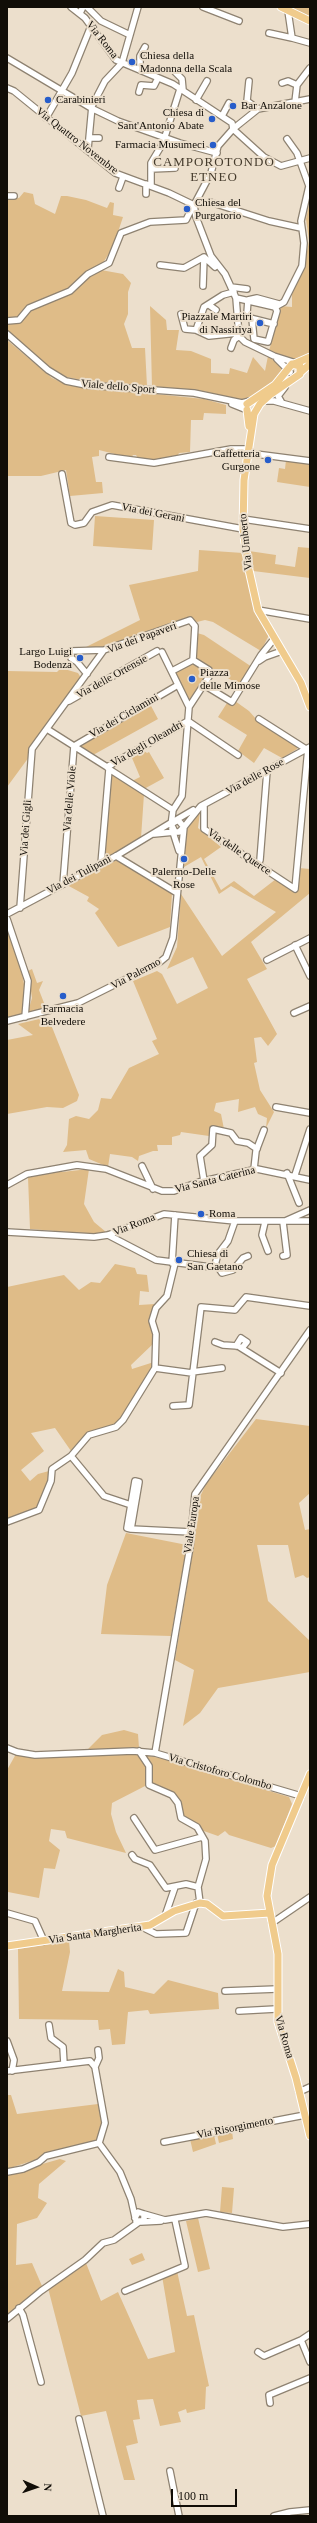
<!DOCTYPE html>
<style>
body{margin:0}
#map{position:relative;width:317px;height:2523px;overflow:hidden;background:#ecdfcc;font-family:Georgia,serif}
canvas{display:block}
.frame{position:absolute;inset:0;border:8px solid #110d07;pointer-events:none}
.north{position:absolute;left:16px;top:2467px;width:40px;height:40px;-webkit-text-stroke:3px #ecdfcc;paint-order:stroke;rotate:92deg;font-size:11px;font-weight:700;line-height:16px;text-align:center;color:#110d07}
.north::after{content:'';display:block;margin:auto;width:14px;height:18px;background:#110d07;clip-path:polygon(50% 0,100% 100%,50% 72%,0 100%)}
.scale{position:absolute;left:171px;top:2489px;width:66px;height:18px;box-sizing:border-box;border:2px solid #110d07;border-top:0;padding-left:5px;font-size:12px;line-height:14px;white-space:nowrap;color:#110d07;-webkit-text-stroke:3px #ecdfcc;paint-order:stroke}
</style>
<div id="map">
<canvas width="317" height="2523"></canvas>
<div class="frame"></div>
<div class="north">N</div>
<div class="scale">100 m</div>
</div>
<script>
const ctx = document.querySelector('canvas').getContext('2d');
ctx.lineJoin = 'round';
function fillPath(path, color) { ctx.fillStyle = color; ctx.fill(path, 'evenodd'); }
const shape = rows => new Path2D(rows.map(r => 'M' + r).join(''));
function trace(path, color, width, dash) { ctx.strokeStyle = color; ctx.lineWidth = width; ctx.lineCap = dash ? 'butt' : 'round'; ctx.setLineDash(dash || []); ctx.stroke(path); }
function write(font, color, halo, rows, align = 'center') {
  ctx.font = font + ' Georgia,serif'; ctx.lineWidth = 4; ctx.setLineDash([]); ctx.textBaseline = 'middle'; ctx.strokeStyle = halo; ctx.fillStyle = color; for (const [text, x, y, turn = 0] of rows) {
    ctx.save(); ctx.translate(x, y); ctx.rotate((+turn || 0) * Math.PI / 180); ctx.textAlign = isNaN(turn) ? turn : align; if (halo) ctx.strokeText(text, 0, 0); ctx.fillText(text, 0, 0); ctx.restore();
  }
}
const green = shape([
 [289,7,310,7,310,17],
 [24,192,33,194,35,204,55,214,61,196,67,196,86,200,107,208,110,202,114,203,113,215,123,217,113,247,103,263,67,291,26,308,18,318,7,319,7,199,19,198],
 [310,200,310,355,296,360,286,359,269,351,281,306,292,307,292,294,304,267,309,241,306,219],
 [101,270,123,274,131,283,128,292,128,314,124,324,132,348,145,348,147,386,87,381,67,377,50,368,7,330,7,323,19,322,28,311,69,293,88,277],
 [150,306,166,320,167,330,179,330,176,350,191,351,211,359,211,373,229,374,230,368,247,373,253,357,265,371,268,356,282,367,281,378,249,399,240,401,203,391,152,387],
 [7,340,52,378,67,385,204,399,226,405,226,414,204,413,203,420,191,420,190,452,179,453,177,457,152,462,138,458,136,455,133,455,131,458,99,450,99,456,92,457,96,482,102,482,103,493,70,496,66,470,41,476,7,476],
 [286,460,310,463,310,487,277,482,279,468,285,469],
 [95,516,154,520,152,550,93,546],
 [298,547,310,548,310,578,253,571,249,551,276,555,275,564,295,567],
 [199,550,243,553,256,615,269,635,261,651,213,622,205,620,197,622,192,619,104,648,86,647,140,620,129,585,198,571],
 [197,633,204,635,252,667,239,685,196,658],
 [192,664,206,671,207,674,189,700,176,674,177,672],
 [61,668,78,673,81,678,29,749,29,757,7,787,7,671,57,672],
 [235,701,249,711,257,720,298,746,297,749,282,758,264,748,254,763,238,751,247,735,218,717,227,703],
 [150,704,158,719,93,755,80,747],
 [144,751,147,753,149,752,164,778,144,789,132,781,140,777,132,758],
 [112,774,144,794,141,838,104,859,110,777],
 [200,812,198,828,221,847,204,859,221,890,234,881,254,896,276,879,296,893,299,868,310,869,310,893,251,942,267,969,247,979,277,1034,268,1046,261,1037,254,1038,257,1062,254,1063,260,1090,274,1112,266,1128,267,1118,258,1114,255,1107,238,1112,239,1099,216,1103,214,1111,221,1114,224,1129,211,1126,209,1136,181,1132,180,1135,172,1137,172,1145,157,1145,158,1151,153,1151,139,1156,138,1161,132,1157,110,1154,108,1167,89,1159,86,1150,63,1152,67,1145,69,1119,76,1116,89,1119,98,1110,101,1098,111,1099,129,1068,159,1054,152,1041,157,1039,133,981,157,971,162,974,177,1004,208,988,193,957,167,969,177,947,181,894,222,956,276,912,231,886,219,894,201,857,184,867,187,829],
 [116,858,172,893,170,927,118,947,95,913,99,909,87,901,89,897,67,885],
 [7,929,20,961,25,990,22,1014,7,1017],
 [32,969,37,983,43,981,39,990,46,1008,28,1012,32,998,28,971],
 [48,1017,79,1095,77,1101,63,1108,47,1107,7,1114,7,1040,33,1035,18,1024],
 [89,1169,84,1204,94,1222,106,1232,94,1234,30,1229,28,1177,62,1170,62,1172],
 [115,1264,135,1268,137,1274,147,1275,149,1292,140,1291,139,1305,155,1304,150,1323,154,1334,154,1343,131,1365,132,1369,154,1362,152,1371,140,1386,120,1421,112,1426,86,1434,71,1451,55,1428,31,1433,44,1451,21,1470,30,1481,38,1474,49,1471,50,1481,38,1508,34,1511,7,1519,7,1287,64,1275,79,1290,91,1282,100,1283],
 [256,1419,310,1426,310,1493,299,1503,305,1530,310,1529,310,1577,307,1578,303,1575,295,1578,288,1545,257,1545,268,1601,310,1641,310,1672,218,1688,200,1713,183,1726,194,1670,175,1660,194,1544,199,1499,206,1484],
 [126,1533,187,1545,171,1636,101,1634,107,1585],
 [124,1730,138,1734,139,1748,87,1750,102,1735],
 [137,1753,146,1767,147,1785,112,1803,111,1814,116,1832,126,1853,67,1838,65,1831,51,1829,49,1841,60,1850,55,1869,44,1868,39,1898,8,1892,7,1894,7,1770,16,1754,38,1758],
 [144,1755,164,1759,289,1797,292,1804,276,1846,271,1848,229,1835,225,1831,218,1836,201,1830,185,1818,178,1802,150,1783],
 [69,1941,70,1952,62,1991,109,1992,118,1969,124,1972,125,1987,154,1994,168,1980,218,1993,219,2009,150,2014,148,2010,128,2012,125,2044,112,2045,110,2029,99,2030,98,2020,19,2019,18,1949],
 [7,2095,11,2095,17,2114,98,2104,103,2123,100,2133,96,2140,7,2169],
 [232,2131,233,2139,219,2143,217,2134],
 [214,2135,216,2144,193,2152,190,2139],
 [60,2159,66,2161,39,2184,38,2198,47,2203,37,2218,17,2224,16,2265,32,2263,42,2286,7,2316,7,2174],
 [222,2187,234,2188,232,2213,220,2212],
 [198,2218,210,2269,198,2272,186,2221],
 [142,2253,145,2260,132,2265,129,2259],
 [86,2263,101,2301,118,2292,148,2359,175,2352,162,2276,177,2271,187,2316,194,2315,209,2386,206,2387,205,2409,187,2413,186,2409,178,2412,181,2422,160,2426,153,2399,137,2400,140,2419,133,2420,138,2443,126,2446,135,2480,124,2480,106,2411,81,2416,48,2288]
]);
const minor = shape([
 [71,7,85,18,116,60,173,84,232,123,233,129,218,146,211,173,194,205,196,217,211,256,225,274,236,298,239,336,245,342,274,356,296,363],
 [87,7,101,21,130,35],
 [203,7,239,21],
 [288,11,292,38,310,43],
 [80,13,83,7],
 [269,33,292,38],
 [7,58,91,108,118,121,180,143,217,153],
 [140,70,140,56,145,47],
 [175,72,182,79,183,90],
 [249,81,247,101,258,109],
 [282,83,288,81,297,85],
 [7,88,14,91,115,173,169,193,194,205],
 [139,92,141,85,154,86,158,78],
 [310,99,258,109,233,129,264,157,281,166,310,158],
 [196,100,207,81],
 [295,102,297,85,310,68],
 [222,116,229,103],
 [46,118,72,73,91,26],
 [90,138,99,138],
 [88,149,92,106,105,81,122,63,138,7],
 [151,169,175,168],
 [151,186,151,163,163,143,180,89],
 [119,188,123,177],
 [146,194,146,184],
 [7,196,14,196],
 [210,202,269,221,301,228],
 [160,265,184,268,204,257,215,267],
 [203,286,204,257],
 [231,287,247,289],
 [234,292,223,295,204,307,196,330,209,336,238,333],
 [236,298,275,307,284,302,302,266,304,243,301,221,309,186,297,153,287,139],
 [209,305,216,310],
 [181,314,185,329,196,330],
 [252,319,254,339,268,342,277,311,275,307],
 [7,321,19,320,29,308,70,291,88,274,109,263,121,233,150,222,186,220,193,206],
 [274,324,250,318,247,313,248,300,257,298,279,304],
 [7,334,48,370,66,381,86,385,194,393,242,403,250,401],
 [231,348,234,340,239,336],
 [277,359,290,372],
 [264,401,274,401,310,411],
 [282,403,278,396,285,387],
 [232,404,247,410],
 [248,453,310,461],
 [109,457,154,463,231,449,248,449],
 [62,474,71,523,75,525,84,523,92,512,112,505,243,529],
 [243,519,310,529],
 [258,610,310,619],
 [162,652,189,707,210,675,209,670,193,660,172,671],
 [259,661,265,657,282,651],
 [87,674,77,662,71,658,71,651,104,650],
 [204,685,232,702,261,655,274,639],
 [69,701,157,651],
 [259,719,306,749],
 [47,729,107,767,188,721,238,755],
 [74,746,178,685],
 [109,769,173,810],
 [204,805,204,829,295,889,308,748],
 [201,806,310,747],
 [176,820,193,810],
 [171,825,173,810,182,796,189,707],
 [183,828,179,832,175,832,171,824,178,820,184,827],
 [172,829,179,851],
 [154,834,175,832],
 [116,856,177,893],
 [101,864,109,769,107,767],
 [258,865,260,860,267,771],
 [63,884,74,746],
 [20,908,32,749,104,650,190,620,195,626,193,660],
 [7,914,116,856,172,822],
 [7,919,28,981,25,1017],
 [295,945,310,976],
 [267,960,310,938],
 [294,1013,310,1006],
 [7,1021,78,1003,160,962,166,957,173,938,184,827,200,807],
 [276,1107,310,1113],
 [142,1166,153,1189],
 [254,1169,256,1151,264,1130],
 [287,1173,299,1203],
 [295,1175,310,1129],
 [204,1181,200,1156,212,1145,213,1129,231,1133,237,1141,248,1143,257,1149],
 [7,1185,27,1174,77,1165,106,1169,162,1191,174,1191,199,1182,257,1169,310,1180],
 [265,1222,262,1235,268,1251],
 [7,1232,94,1237,108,1235,164,1214,235,1221,310,1221],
 [108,1235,156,1260,211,1267,215,1265,218,1254,228,1241,235,1221],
 [283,1256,287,1255,283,1222,310,1210],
 [172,1263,175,1215],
 [216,1264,222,1273,233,1270,243,1258,248,1256],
 [215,1342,223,1345,238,1346,281,1373],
 [236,1346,241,1338,247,1342,242,1348],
 [155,1368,192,1373],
 [192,1372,222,1368],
 [173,1406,189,1405,201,1307,235,1310,246,1297,310,1306],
 [71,1456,104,1496,134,1506],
 [7,1522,39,1510,51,1481,52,1469,71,1456,89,1435,116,1427,123,1420,155,1368,156,1334,152,1321,156,1308,167,1296,175,1263],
 [131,1529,139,1482,135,1481,127,1528,131,1529,191,1532],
 [7,1748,17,1752,35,1755,133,1751,155,1753,301,1796],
 [139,1751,149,1766,149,1785,172,1795,178,1803,181,1818,197,1827,205,1841,206,1859,198,1887,200,1903],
 [155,1753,190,1547,195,1494,310,1330],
 [134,1818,155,1850,202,1837],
 [132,1855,135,1859,150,1865,166,1888,186,1884,198,1887],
 [7,1913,35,1921,44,1941],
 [165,1916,175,1887],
 [272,1923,310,1897],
 [142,1927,156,1934,186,1933,196,1903],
 [225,1991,277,1989],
 [239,2011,276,2009],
 [49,2025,51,2038,63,2047,64,2064],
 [7,2041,14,2060,12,2071],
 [95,2067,99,2058,98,2050],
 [7,2071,90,2061,95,2067,105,2123,99,2143,120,2172,131,2199,135,2217],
 [299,2092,310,2087],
 [164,2142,305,2115],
 [7,2172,23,2169,39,2162,46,2156,99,2143],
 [144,2214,165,2220,206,2213,283,2227,310,2224],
 [135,2218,138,2212,144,2214,144,2221,136,2221],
 [141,2222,161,2221],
 [125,2291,185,2266,175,2220],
 [19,2308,23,2315,41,2382],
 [7,2319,41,2291,85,2260,103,2243,114,2240,139,2222],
 [310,2334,301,2340,310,2362],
 [258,2352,264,2356,301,2340],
 [270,2403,269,2395,310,2378],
 [79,2419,103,2516],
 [170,2471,179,2516],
 [274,2516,290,2512,310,2510]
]);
const major = shape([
 [281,7,310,21],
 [294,364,310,357],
 [301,372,310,364],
 [247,404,275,385,292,364,300,366,300,374,271,394,260,404,254,414,244,480,243,529,249,570,258,610,301,683,310,707],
 [247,410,249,426],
 [310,1774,272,1865,267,1896,278,1954,278,2022,296,2078,310,2136],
 [7,1946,150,1925,174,1911,200,1903,207,1904,223,1916,270,1913]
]);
const markers = [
 [132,62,4,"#275dca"],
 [48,100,4,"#275dca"],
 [233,106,4,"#275dca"],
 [212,119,4,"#275dca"],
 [213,145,4,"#275dca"],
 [187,209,4,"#275dca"],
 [260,323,4,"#275dca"],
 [268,460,4,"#275dca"],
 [80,658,4,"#275dca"],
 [192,679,4,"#275dca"],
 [184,859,4,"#275dca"],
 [63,996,4,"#275dca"],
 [201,1214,4,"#275dca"],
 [179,1260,4,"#275dca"]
];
const streetNames = [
 ["Via Roma",102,40,52],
 ["Via Quattro Novembre",77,141,38],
 ["Viale dello Sport",118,387,5],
 ["Via dei Gerani",153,513,11],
 ["Via Umberto",246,542,-96],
 ["Via dei Papaveri",142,638,-20],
 ["Via delle Ortensie",112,677,-29],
 ["Via dei Ciclamini",124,716,-30],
 ["Via degli Oleandri",147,744,-30],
 ["Via delle Rose",255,777,-29],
 ["Via delle Viole",70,799,-85],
 ["Via dei Gigli",26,828,-86],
 ["Via delle Querce",239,852,34],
 ["Via dei Tulipani",79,875,-28],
 ["Via Palermo",136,974,-28],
 ["Via Santa Caterina",215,1180,-14],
 ["Via Roma",134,1225,-21],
 ["Viale Europa",192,1525,-82],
 ["Via Cristoforo Colombo",220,1772,16],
 ["Via Santa Margherita",95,1934,-8],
 ["Via Roma",284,2037,74],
 ["Via Risorgimento",235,2128,-11]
];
const poiNames = [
 ["Chiesa della",140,56],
 ["Madonna della Scala",140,69],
 ["Carabinieri",56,100],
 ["Bar Anzalone",241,106],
 ["Chiesa di",204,113,"right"],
 ["Sant'Antonio Abate",204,126,"right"],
 ["Farmacia Musumeci",205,145,"right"],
 ["Chiesa del",195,203],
 ["Purgatorio",195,216],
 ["Piazzale Martiri",252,317,"right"],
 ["di Nassiriya",252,330,"right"],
 ["Caffetteria",260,454,"right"],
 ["Gurgone",260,467,"right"],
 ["Largo Luigi",72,652,"right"],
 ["Bodenza",72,665,"right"],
 ["Piazza",200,673],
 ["delle Mimose",200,686],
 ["Palermo-Delle",184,872,"center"],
 ["Rose",184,885,"center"],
 ["Farmacia",63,1009,"center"],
 ["Belvedere",63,1022,"center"],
 ["Roma",209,1214],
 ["Chiesa di",187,1254],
 ["San Gaetano",187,1267]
];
const quarterNames = [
 ["CAMPOROTONDO",214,163],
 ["ETNEO",214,178]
];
fillPath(green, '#dfbc88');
trace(minor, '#8e8271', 8);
trace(major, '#fff', 9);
trace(minor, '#fff', 5.5);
trace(major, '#f0cb8c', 7);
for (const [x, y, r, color] of markers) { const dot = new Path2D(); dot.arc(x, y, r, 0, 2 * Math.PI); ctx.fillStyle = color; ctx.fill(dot); trace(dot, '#ecdfcc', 1.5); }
write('11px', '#110d07', '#ecdfcc', streetNames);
write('11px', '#110d07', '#ecdfcc', poiNames, 'left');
ctx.letterSpacing = '1px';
write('13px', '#453b2c', '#ecdfcc', quarterNames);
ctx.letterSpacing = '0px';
</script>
